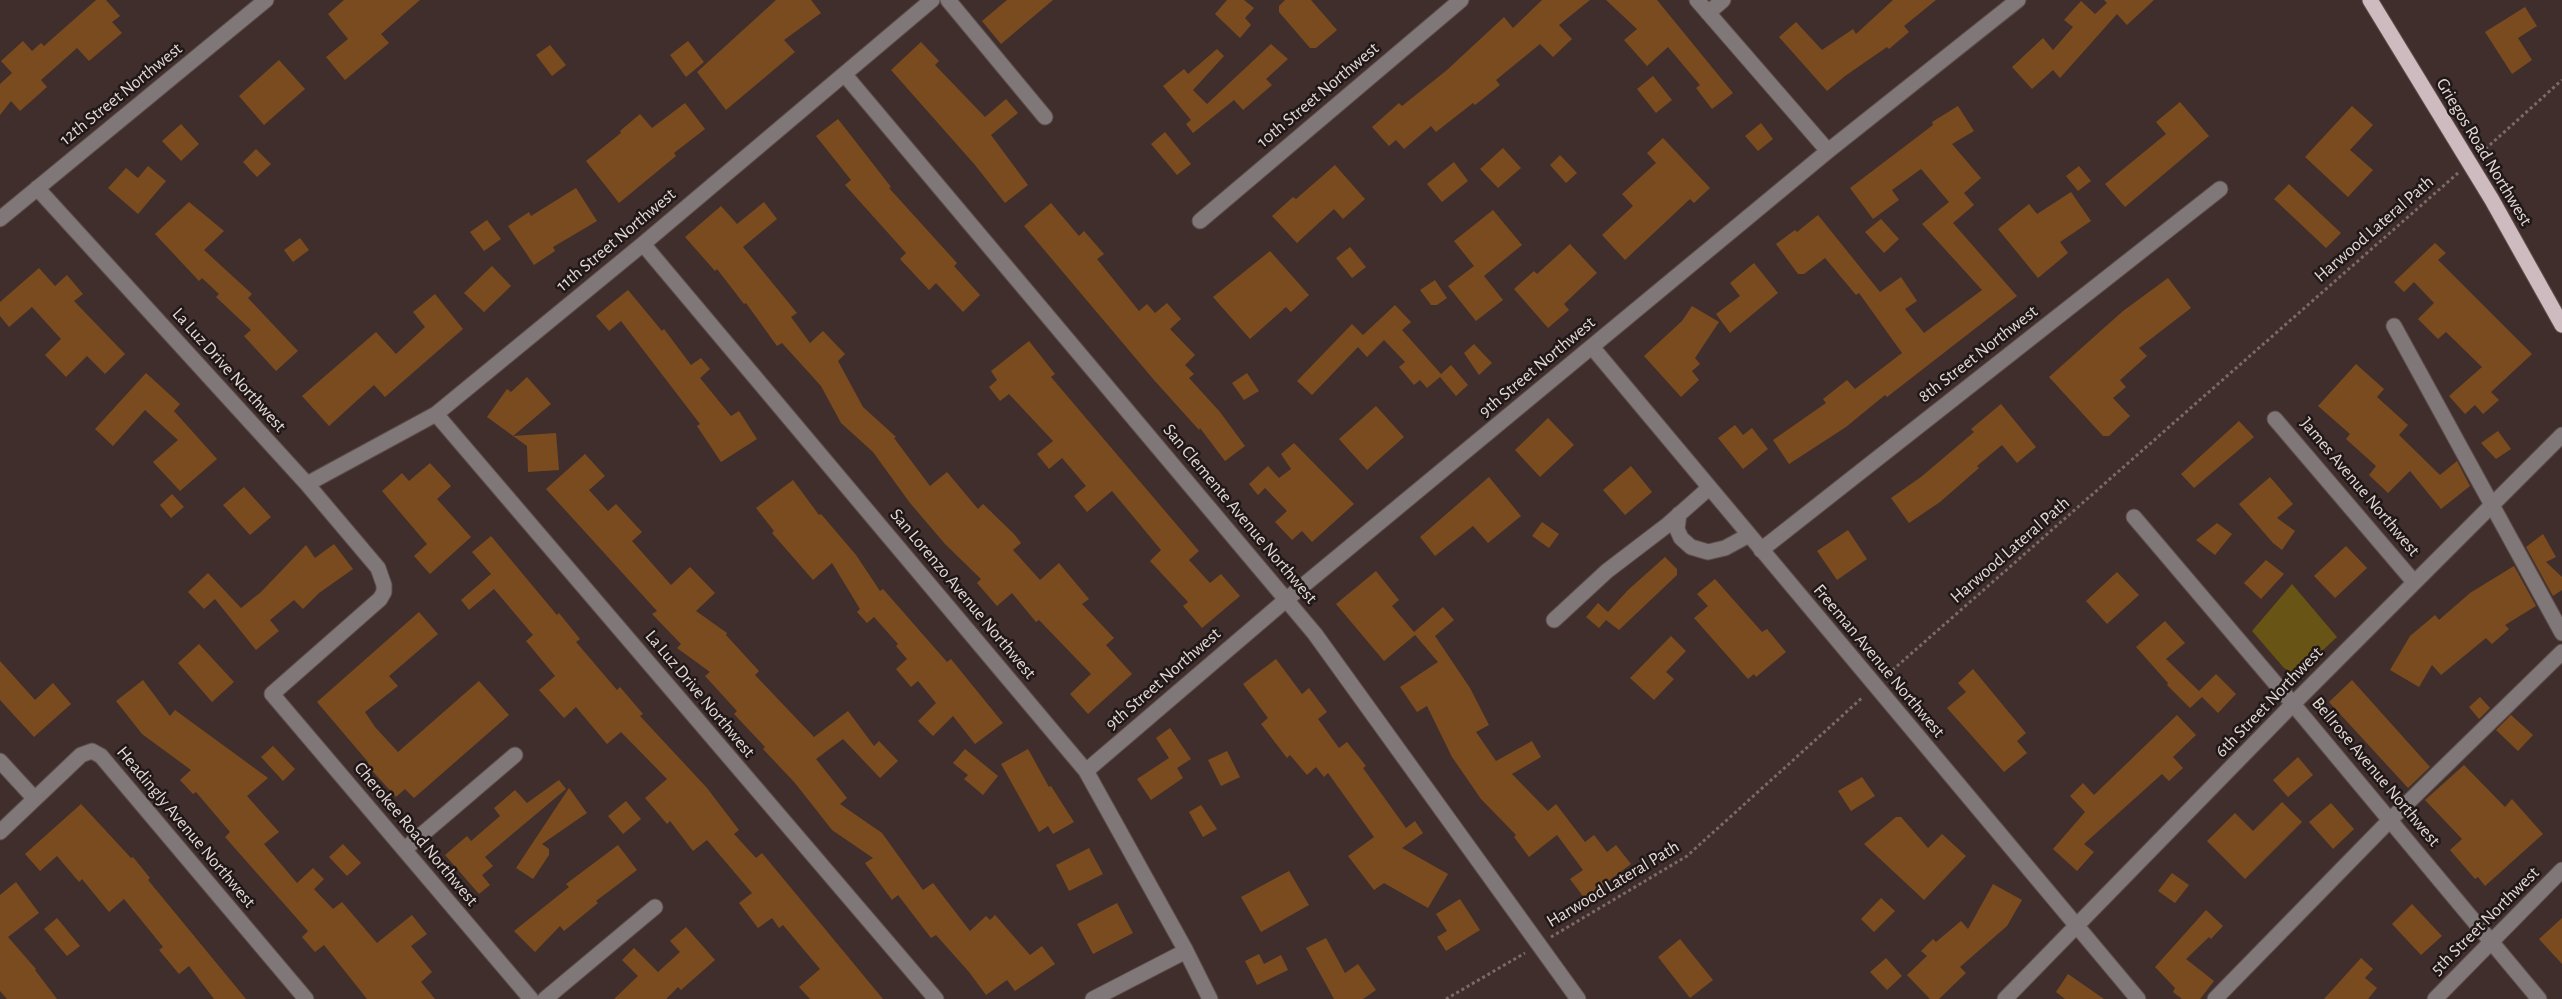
<!DOCTYPE html>
<style>
body{margin:0}
canvas{display:block;background:#3f2e2b}
</style>
<canvas width="2562" height="999"></canvas>
<script>
const ctx = document.querySelector('canvas').getContext('2d');
ctx.lineJoin = 'round';
function fillPath(path, color) { ctx.fillStyle = color; ctx.fill(path, 'evenodd'); }
const shape = rows => new Path2D(rows.map(r => 'M' + r).join(''));
function trace(path, color, width, dash) { ctx.strokeStyle = color; ctx.lineWidth = width; ctx.lineCap = dash ? 'butt' : 'round'; ctx.setLineDash(dash || []); ctx.stroke(path); }
function write(font, color, halo, rows, align = 'center') {
  ctx.font = font + ' "Alegreya Sans",sans-serif'; ctx.lineWidth = 5; ctx.setLineDash([]); ctx.textBaseline = 'middle'; ctx.strokeStyle = halo; ctx.fillStyle = color; for (const [text, x, y, turn = 0] of rows) {
    ctx.save(); ctx.translate(x, y); ctx.rotate((+turn || 0) * Math.PI / 180); ctx.textAlign = isNaN(turn) ? turn : align; if (halo) ctx.strokeText(text, 0, 0); ctx.fillText(text, 0, 0); ctx.restore();
  }
}
const green = shape([
 [2292,584,2337,637,2296,675,2284,668,2252,631]
]);
const building = shape([
 [96,0,106,0,120,16,112,22,122,33,89,61,77,48,41,80,47,87,20,111,11,101,0,115,0,84,12,73,1,61,23,41,32,51,41,43,44,46],
 [344,0,420,0,381,34,389,43,345,80,326,57,348,39,328,14],
 [776,0,811,0,821,13,784,40,795,52,726,110,697,72],
 [1007,0,1053,0,1001,44,982,21],
 [1227,0,1244,0,1254,8,1245,18,1251,25,1240,38,1215,14],
 [1285,0,1311,0,1337,30,1316,48,1310,48,1279,12,1279,6],
 [1542,0,1590,0,1559,25,1572,39,1553,57,1540,44,1496,80,1500,85,1475,105,1473,103,1436,132,1431,126,1404,149,1396,140,1389,146,1372,127,1399,103,1402,106,1447,70,1504,17,1513,28],
 [1606,0,1657,0,1733,93,1712,109,1696,88,1700,85,1668,47,1647,66,1624,40,1637,29],
 [1893,0,1936,0,1904,26,1909,32,1889,49,1887,47,1845,76,1827,91,1779,37,1796,22,1822,50,1853,29,1856,34],
 [2104,0,2154,0,2127,25,2117,14,2060,78,2053,70,2032,89,2012,67,2043,38,2053,50,2073,27,2064,20,2081,1,2095,14,2107,3],
 [2525,7,2537,26,2518,38,2532,60,2512,74,2485,32],
 [688,41,704,62,686,77,670,55],
 [921,42,939,61,935,65,985,117,1006,99,1018,113,991,135,1028,185,1005,203,975,165,891,70],
 [1271,44,1288,59,1266,79,1272,85,1243,110,1234,100,1193,133,1186,124,1191,120,1163,86,1184,69,1188,74,1217,49,1224,56,1193,90,1207,104],
 [550,45,566,65,552,76,536,55],
 [279,60,305,89,264,125,239,96],
 [1653,76,1672,100,1656,113,1637,89],
 [2180,102,2209,136,2125,207,2105,184,2166,134,2156,122],
 [685,103,705,129,674,153,676,156,619,203,586,161,621,133,620,131,640,114,652,128],
 [1958,106,1974,131,1952,144,1981,178,1964,193,1974,205,1953,223,2017,296,1887,397,1885,395,1846,427,1789,464,1773,440,1826,403,1823,399,1847,380,1855,389,1902,353,1859,293,1856,295,1825,258,1804,274,1798,274,1776,244,1795,230,1797,232,1818,215,1880,292,1901,277,1917,301,1905,309,1924,333,1982,290,1922,224,1949,202,1921,169,1892,190,1899,200,1873,219,1850,188,1933,125,1932,122],
 [2352,106,2373,125,2350,150,2373,170,2348,197,2305,157],
 [838,119,891,187,889,188,957,263,954,266,980,295,963,312,936,283,929,290,900,259,906,253,845,185,851,180,816,136],
 [1761,123,1773,139,1758,151,1745,136],
 [181,124,199,144,181,161,162,141],
 [1165,132,1191,164,1177,175,1151,144],
 [1663,138,1710,188,1694,203,1690,199,1625,260,1602,235,1633,206,1622,194,1656,163,1647,153],
 [1503,148,1521,168,1498,188,1480,169],
 [256,149,271,164,257,177,243,162],
 [1560,155,1577,173,1566,183,1550,165],
 [1454,162,1468,181,1442,202,1427,184],
 [1335,165,1365,199,1343,219,1334,209,1297,243,1272,216,1293,197,1296,199],
 [148,166,166,181,138,214,108,188,126,168,138,178],
 [2079,166,2091,181,2078,191,2066,176],
 [2289,184,2341,233,2326,248,2274,199],
 [576,188,597,221,553,247,555,251,534,265,508,226,529,212,531,216],
 [2071,192,2091,221,2060,242,2068,253,2038,278,1998,229,2029,204,2037,214],
 [189,202,224,231,204,250,252,294,248,298,298,351,276,371,244,336,251,330,216,297,219,294,202,278,199,281,155,234],
 [764,202,777,219,743,247,797,313,791,317,810,343,823,331,845,354,838,361,863,407,896,437,894,438,930,486,947,472,978,509,983,504,1014,534,1021,543,1013,550,1040,580,1059,563,1089,599,1082,604,1114,638,1106,645,1132,674,1088,714,1070,694,1091,674,1039,620,1036,622,1012,593,997,606,977,583,981,579,945,544,910,503,873,452,841,423,821,386,782,343,777,346,746,303,744,304,717,269,715,271,685,237,721,206,737,224],
 [1051,203,1079,236,1084,231,1104,254,1097,259,1139,311,1147,304,1155,313,1167,303,1181,319,1170,329,1195,355,1185,365,1194,374,1189,378,1220,412,1245,446,1225,461,1200,428,1199,430,1154,380,1024,226],
 [1493,210,1522,245,1484,276,1503,300,1476,321,1448,286,1474,266,1454,241],
 [1881,219,1899,239,1884,253,1865,232],
 [487,220,501,239,484,251,470,232],
 [300,238,309,250,293,262,284,250],
 [2435,243,2446,253,2438,260,2532,354,2491,392,2499,400,2483,414,2475,405,2465,414,2449,396,2482,367,2446,332,2438,339,2418,319,2434,303,2414,282,2404,292,2394,282],
 [1570,244,1597,273,1564,304,1569,310,1548,328,1514,289,1534,271,1537,274],
 [1350,247,1366,267,1352,278,1336,258],
 [1270,251,1309,295,1291,312,1286,307,1250,339,1213,297],
 [1754,263,1778,293,1730,333,1716,314,1740,296,1730,283],
 [492,266,511,286,484,312,464,293],
 [39,268,55,286,67,275,83,294,74,301,125,354,105,374,87,356,66,377,45,355,61,339,32,307,9,327,0,316,0,302],
 [2168,278,2191,308,2139,348,2147,356,2120,380,2126,387,2113,398,2130,416,2109,436,2103,436,2049,377,2123,311],
 [1435,280,1447,298,1437,305,1431,305,1420,290],
 [628,290,662,331,664,329,691,365,701,358,710,369,700,378,731,416,739,411,757,439,721,462,697,426,700,424,621,321,609,331,596,316],
 [435,294,463,329,385,397,374,385,329,426,302,396,376,332,396,354,425,327,413,312],
 [1395,305,1411,322,1402,330,1441,374,1451,365,1468,385,1456,396,1440,377,1427,388,1420,380,1414,385,1399,367,1405,362,1384,340,1367,357,1358,347,1312,395,1297,381,1352,324,1363,335],
 [1692,306,1719,322,1695,358,1700,364,1692,371,1699,380,1681,397,1644,356,1682,321],
 [1029,341,1055,374,1051,377,1199,551,1189,560,1210,583,1221,574,1240,596,1202,628,1183,606,1188,602,1150,561,1161,550,1112,491,1087,512,1074,496,1086,486,1062,458,1049,469,1037,454,1053,441,1009,394,1000,401,989,387,997,380,991,371],
 [1474,344,1492,363,1479,375,1464,353],
 [2356,364,2384,389,2377,397,2408,425,2399,435,2440,475,2457,461,2470,486,2441,509,2410,471,2388,493,2369,475,2376,466,2346,439,2350,434,2318,406],
 [146,373,180,404,174,411,217,459,180,491,153,462,178,440,145,410,113,446,95,429],
 [1247,373,1259,391,1244,400,1232,383],
 [527,377,551,404,513,436,556,433,559,470,528,472,527,446,487,417,507,389,511,392],
 [2001,404,2036,447,2017,463,2002,445,1977,466,1979,468,1940,502,1909,523,1891,498,1921,477,1974,432,1971,429],
 [1376,406,1404,437,1367,470,1339,439],
 [1548,418,1574,445,1540,477,1515,450],
 [2239,421,2254,437,2194,488,2181,474],
 [1735,425,1743,435,1752,428,1768,449,1743,469,1718,438],
 [2498,431,2511,449,2496,459,2481,443],
 [1294,443,1354,504,1312,542,1302,531,1292,540,1275,522,1287,511,1265,488,1258,495,1249,484,1268,466,1279,478,1291,469,1281,454],
 [585,454,605,476,589,490,608,511,616,504,642,532,632,541,671,585,690,567,715,593,696,611,727,633,726,635,759,671,755,675,814,737,848,711,874,746,879,741,898,761,880,778,843,739,816,759,847,798,840,804,882,833,923,890,933,883,970,931,986,916,990,920,995,915,1030,955,1042,946,1055,964,1015,991,1007,980,986,995,969,972,936,935,931,938,898,895,892,900,865,863,873,858,832,830,795,783,763,749,765,747,734,714,737,711,705,676,710,672,677,648,681,644,652,614,657,611,546,489],
 [430,463,451,486,437,499,471,537,430,574,414,556,427,544,382,491,402,473,409,481],
 [1631,466,1652,492,1625,515,1603,490],
 [1489,477,1521,516,1488,543,1473,526,1435,556,1420,537],
 [2270,477,2293,504,2277,518,2295,531,2282,550,2273,543,2239,504],
 [793,480,819,515,821,514,856,555,880,591,883,589,947,662,951,659,1003,723,975,744,953,716,933,736,918,721,936,703,918,681,911,687,896,669,907,659,896,646,898,644,874,617,867,623,857,612,860,609,832,563,813,580,772,533,774,531,756,508],
 [244,487,271,517,250,535,223,505],
 [172,494,184,507,171,518,160,505],
 [1542,522,1559,534,1549,548,1532,536],
 [2217,523,2232,534,2215,555,2196,540],
 [1848,530,1867,559,1837,580,1817,551],
 [2543,534,2556,557,2546,562,2562,577,2562,590,2553,596,2526,547],
 [491,536,557,615,559,613,580,639,576,642,617,690,620,687,643,714,640,716,707,788,739,830,734,834,756,858,762,853,883,999,810,999,799,987,820,969,783,925,779,928,772,918,758,928,739,903,752,893,707,840,693,851,670,821,667,824,645,798,667,779,621,732,607,744,576,707,564,718,539,690,555,676,526,641,533,635,494,589,469,610,461,600,491,574,472,552],
 [334,544,353,569,319,593,303,609,294,600,270,620,279,631,256,650,215,599,204,609,188,592,208,573,241,608,261,592,306,545,315,558],
 [2346,546,2367,568,2335,598,2314,576],
 [1665,557,1677,569,1677,575,1619,630,1606,620,1599,628,1586,617,1598,603,1608,612,1628,590],
 [2266,560,2284,574,2261,599,2244,583],
 [2514,566,2536,606,2505,625,2509,629,2492,644,2486,638,2441,675,2432,665,2419,687,2390,670,2410,636,2435,615,2439,620,2470,593],
 [1376,571,1399,600,1392,606,1414,632,1443,607,1454,620,1435,636,1470,688,1489,725,1476,732,1496,761,1532,741,1541,757,1512,774,1548,811,1556,804,1585,842,1594,835,1607,852,1616,845,1631,864,1585,899,1570,879,1583,870,1557,835,1529,857,1514,837,1516,835,1481,799,1452,757,1427,706,1417,712,1400,687,1438,662,1415,635,1384,661,1336,604],
 [2117,572,2139,595,2107,624,2086,601],
 [1715,579,1762,632,1767,629,1786,652,1756,677,1754,674,1748,679,1694,618,1708,606,1697,594],
 [419,612,438,634,389,676,398,686,365,712,375,727,398,752,479,681,509,715,414,798,405,789,396,797,366,764,368,762,317,702],
 [2165,621,2185,643,2166,659,2199,691,2216,674,2236,694,2218,713,2202,697,2190,708,2167,685,2168,683,2136,647],
 [1671,636,1686,651,1666,672,1674,679,1654,700,1630,678],
 [199,644,234,682,212,702,178,663],
 [1276,659,1302,694,1309,688,1327,712,1318,719,1339,748,1347,742,1366,766,1363,768,1406,828,1415,821,1423,833,1402,848,1448,874,1428,908,1384,883,1374,890,1348,856,1374,837,1328,773,1324,777,1316,767,1307,775,1290,755,1287,758,1261,724,1268,718,1243,684],
 [0,661,35,700,53,683,71,704,34,737,0,700],
 [1973,669,2026,733,2017,741,2027,753,2004,772,1947,708,1966,692,1958,683],
 [143,680,170,716,175,710,268,778,247,796,279,832,264,844,297,883,313,868,324,879,314,889,333,909,342,902,377,943,412,915,427,934,411,946,432,972,421,982,435,999,367,999,324,945,315,952,302,937,308,931,225,837,230,832,196,792,193,794,180,780,191,770,142,734,116,701],
 [2352,680,2430,767,2408,788,2329,702],
 [2480,697,2490,708,2479,719,2469,707],
 [2177,715,2196,735,2173,757,2183,768,2169,781,2162,774,2084,844,2094,852,2077,871,2053,849,2085,812,2070,796,2083,783,2094,795],
 [2511,715,2533,735,2518,751,2496,730],
 [1170,728,1191,759,1177,768,1183,778,1151,800,1137,779,1169,758,1156,738],
 [273,746,295,769,283,781,261,757],
 [965,749,998,776,983,795,964,779,968,775,953,763],
 [1028,749,1049,787,1051,786,1074,822,1053,834,1048,826,1039,832,1001,764],
 [1227,751,1240,777,1221,786,1208,760],
 [2298,757,2313,775,2288,797,2273,780],
 [2464,765,2505,807,2512,799,2543,834,2485,886,2478,877,2475,879,2450,850,2462,839,2425,800],
 [1862,777,1875,796,1851,811,1838,791],
 [559,780,566,789,485,857,493,866,482,875,490,885,479,894,445,855,467,836,471,841,500,816,494,808,515,790,527,803],
 [569,788,587,813,542,844,549,849,549,855,533,879,516,868],
 [626,801,641,819,623,834,608,816],
 [2282,802,2302,822,2245,879,2207,841,2235,813,2253,831],
 [2331,803,2354,829,2333,849,2309,822],
 [81,804,131,858,133,857,150,878,148,880,246,999,214,999,189,966,179,974,159,950,163,947,124,899,109,912,82,879,79,882,57,856,40,871,25,854],
 [1201,805,1217,829,1203,837,1189,812],
 [1896,817,1901,817,1928,848,1942,834,1966,856,1924,900,1864,844],
 [343,844,361,863,347,876,329,857],
 [618,845,637,870,596,901,598,903,564,931,560,926,535,952,514,931,569,887,566,884],
 [1089,848,1103,874,1069,891,1056,865],
 [1289,871,1309,905,1261,932,1241,897],
 [2172,873,2189,885,2175,903,2158,891],
 [16,882,39,913,8,937,36,969,35,970,57,999,7,999,0,991,0,895],
 [1993,884,2022,900,2007,926,1960,967,1966,973,1939,999,1930,999,1907,975,1927,956,1921,951,1933,939,1936,942,1961,921,1968,929],
 [1881,898,1895,911,1874,932,1861,919],
 [1460,899,1480,930,1446,951,1437,937,1447,931,1436,914],
 [1117,903,1133,933,1093,954,1077,924],
 [2412,904,2442,936,2421,955,2392,924],
 [2206,910,2223,926,2211,939,2209,937,2186,959,2214,981,2200,999,2182,999,2173,992,2175,988,2155,967],
 [57,918,80,946,67,956,44,929],
 [2562,918,2562,964,2539,939],
 [686,927,715,960,681,990,678,987,666,999,614,999,638,976,622,960,634,948,658,972,680,952,670,941],
 [1326,938,1345,973,1358,964,1376,990,1363,999,1334,999,1306,948],
 [1680,939,1713,980,1690,998,1658,957],
 [1259,954,1264,964,1281,955,1288,970,1257,985,1245,961],
 [1886,958,1902,976,1887,990,1870,972],
 [2361,958,2373,969,2365,978,2377,988,2368,999,2324,999],
 [2068,974,2104,999,2065,999,2056,992]
]);
const path = shape([
 [2481,153,2562,80],
 [1888,674,2458,173],
 [1551,937,1687,856,1863,697],
 [1446,999,1525,953]
]);
const minor = shape([
 [948,0,1045,117],
 [1697,0,1828,151],
 [1708,13,1723,0],
 [845,75,1315,634,1578,999],
 [37,188,307,484,378,568,384,585,384,592,380,599,272,694,531,999],
 [0,219,266,0],
 [1200,221,1461,0],
 [643,244,1086,771,1186,951,1210,999],
 [2394,326,2562,633],
 [1592,347,2138,999],
 [436,414,936,999],
 [2275,419,2414,582],
 [307,484,436,414,643,244,932,0],
 [1679,514,1677,529,1681,538,1691,547,1708,552,1725,548,1749,535],
 [2134,517,2293,704,2539,999],
 [1761,550,2220,189],
 [1554,620,1607,571,1666,526,1709,488],
 [0,761,34,798],
 [1086,771,1287,599,1828,151,2018,0],
 [0,832,81,755,92,751,101,756,306,999],
 [405,849,515,755],
 [545,999,655,907],
 [1093,999,1186,951],
 [2005,999,2293,704,2562,435],
 [2215,999,2390,820,2562,652],
 [2435,999,2562,870]
]);
const major = shape([
 [2370,0,2492,200,2562,325]
]);
const streetNames = [
 ["12th Street Northwest",121,94,-39],
 ["10th Street Northwest",1318,95,-40],
 ["Griegos Road Northwest",2484,152,59],
 ["Harwood Lateral Path",2374,229,-41],
 ["11th Street Northwest",616,240,-40],
 ["8th Street Northwest",1978,354,-38],
 ["9th Street Northwest",1537,367,-40],
 ["La Luz Drive Northwest",229,370,48],
 ["James Avenue Northwest",2360,487,50],
 ["San Clemente Avenue Northwest",1240,514,50],
 ["Harwood Lateral Path",2010,550,-41],
 ["San Lorenzo Avenue Northwest",963,594,50],
 ["Freeman Avenue Northwest",1879,661,50],
 ["9th Street Northwest",1163,679,-41],
 ["La Luz Drive Northwest",700,694,50],
 ["6th Street Northwest",2269,702,-46],
 ["Bellrose Avenue Northwest",2376,772,50],
 ["Headingly Avenue Northwest",186,827,50],
 ["Cherokee Road Northwest",416,834,50],
 ["Harwood Lateral Path",1613,884,-31],
 ["5th Street Northwest",2485,921,-45]
];
fillPath(green, '#685414');
fillPath(building, '#7a4b1e');
trace(minor, '#5d4d4a', 17);
trace(major, '#5d4d4a', 17);
trace(path, '#7a6b69', 3, [3, 3]);
trace(minor, '#807779', 15);
trace(major, '#cebbc0', 15);
write('18px', '#e4d9d7', '#201817', streetNames);
</script>
